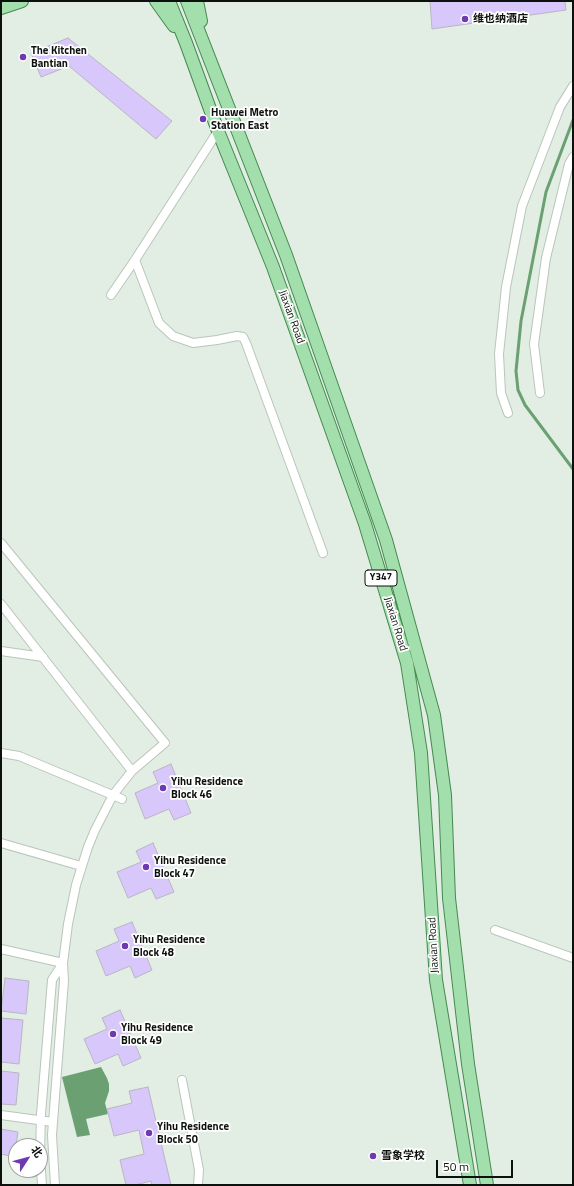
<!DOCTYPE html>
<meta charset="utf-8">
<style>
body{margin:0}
#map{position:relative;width:574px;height:1186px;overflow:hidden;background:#e2eee3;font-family:"Titillium Web","Noto Sans SC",sans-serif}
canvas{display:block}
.frame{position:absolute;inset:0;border:2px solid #0d110d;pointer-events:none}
.north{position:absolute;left:8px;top:1138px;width:40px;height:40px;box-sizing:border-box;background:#fff;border:1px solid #9ea09e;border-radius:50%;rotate:54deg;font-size:11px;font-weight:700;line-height:16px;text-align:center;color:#0d110d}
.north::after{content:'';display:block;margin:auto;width:14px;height:18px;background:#6d3ab1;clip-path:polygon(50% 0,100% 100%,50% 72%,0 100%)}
.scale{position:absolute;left:436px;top:1160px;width:77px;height:18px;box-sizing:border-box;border:2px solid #0d110d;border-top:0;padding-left:5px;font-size:12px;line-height:14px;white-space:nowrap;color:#0d110d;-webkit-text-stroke:3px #fff;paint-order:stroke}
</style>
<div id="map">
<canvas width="574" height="1186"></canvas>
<div class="frame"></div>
<div class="north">北</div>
<div class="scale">50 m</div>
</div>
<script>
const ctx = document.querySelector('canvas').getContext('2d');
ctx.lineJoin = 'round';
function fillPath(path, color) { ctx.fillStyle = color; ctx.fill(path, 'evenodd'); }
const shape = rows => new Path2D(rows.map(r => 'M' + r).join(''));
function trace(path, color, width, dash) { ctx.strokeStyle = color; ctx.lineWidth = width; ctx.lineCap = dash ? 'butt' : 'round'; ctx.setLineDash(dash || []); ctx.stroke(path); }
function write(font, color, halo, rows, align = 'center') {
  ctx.font = font + ' "Titillium Web","Noto Sans SC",sans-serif'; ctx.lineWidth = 3.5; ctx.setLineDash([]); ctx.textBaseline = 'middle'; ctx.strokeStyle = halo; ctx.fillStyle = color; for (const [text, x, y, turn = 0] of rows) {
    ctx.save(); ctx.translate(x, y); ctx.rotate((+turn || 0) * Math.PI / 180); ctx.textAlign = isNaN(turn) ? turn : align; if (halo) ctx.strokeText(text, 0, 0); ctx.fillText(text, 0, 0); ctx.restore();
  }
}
const water = shape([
 [101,1067,107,1078,109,1084,109,1091,105,1103,108,1114,86,1119,90,1135,77,1137,62,1077]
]);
const stream = shape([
 [573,120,546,192,521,321,516,371,518,390,525,405,573,469]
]);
const building = shape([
 [430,1,565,1,566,10,432,29,430,1],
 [68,38,172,121,156,139,69,66,41,77,31,53,68,38],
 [171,764,191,813,174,820,169,809,145,819,135,793,158,783,153,772,171,764],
 [153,843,174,892,156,899,151,888,128,898,117,872,141,862,136,851,153,843],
 [132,922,152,970,135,978,130,966,106,976,96,951,119,941,114,929,132,922],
 [5,978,29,981,26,1014,1,1011,5,978],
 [120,1010,141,1058,123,1066,118,1054,95,1064,84,1039,107,1029,102,1018,120,1010],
 [1,1018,23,1020,19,1064,1,1062,1,1018],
 [1,1071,19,1073,16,1105,1,1104,1,1071],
 [148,1087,171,1185,152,1185,151,1181,135,1185,126,1185,120,1160,144,1154,139,1130,114,1136,107,1109,132,1103,129,1091,148,1087],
 [1,1129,18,1132,14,1157,1,1154,1,1129]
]);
const minor = shape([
 [135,260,159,323,173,336,193,343,217,340,237,336,243,337,246,343,323,553],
 [111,295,135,260,218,131],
 [540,393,534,344,546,258,569,164,573,157],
 [508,413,501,393,499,354,506,287,522,206,560,107,573,86],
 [1,543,165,743,132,771,113,795,95,830,88,847,76,885,68,924,63,963,64,981,52,1135,55,1185],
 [1,604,132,771],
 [1,651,43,657],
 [1,753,19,756,122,799],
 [1,843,81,866],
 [495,930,573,958],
 [1,949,63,963],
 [182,1080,199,1170,198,1185],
 [1,1115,53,1122],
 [42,1185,40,1155,41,1114,52,980,63,963]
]);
const primary = shape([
 [156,1,174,26],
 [169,1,186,43,218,131,273,267,365,524,407,663,421,753,436,980,470,1185],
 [187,1,286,255,386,540,434,715,445,795,449,898,468,1064,487,1185],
 [197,1,201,21],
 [1,8,22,1]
]);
const markers = [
 [465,19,4,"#6d3ab1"],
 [23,57,4,"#6d3ab1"],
 [203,119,4,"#6d3ab1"],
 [163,788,4,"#6d3ab1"],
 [146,867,4,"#6d3ab1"],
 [125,946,4,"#6d3ab1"],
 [113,1034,4,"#6d3ab1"],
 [149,1133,4,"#6d3ab1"],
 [373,1156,4,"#6d3ab1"]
];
const shields = [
 [381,578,32]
];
const shieldNames = [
 ["Y347",381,578]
];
const poiNames = [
 ["维也纳酒店",473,19],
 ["The Kitchen",31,51],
 ["Bantian",31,64],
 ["Huawei Metro",211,113],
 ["Station East",211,126],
 ["Yihu Residence",171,782],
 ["Block 46",171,795],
 ["Yihu Residence",154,861],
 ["Block 47",154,874],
 ["Yihu Residence",133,940],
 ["Block 48",133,953],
 ["Yihu Residence",121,1028],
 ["Block 49",121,1041],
 ["Yihu Residence",157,1127],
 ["Block 50",157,1140],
 ["雪象学校",381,1156]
];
const streetNames = [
 ["Jiaxian Road",291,317,70],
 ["Jiaxian Road",395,624,73],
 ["Jiaxian Road",434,945,-93]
];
fillPath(water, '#6ba172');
trace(stream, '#6ba172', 3);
fillPath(building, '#d7c7fa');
trace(building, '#b9b5c2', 1);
trace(minor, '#bac5bb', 10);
trace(primary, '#468951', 14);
trace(minor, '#fff', 8);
trace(primary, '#a2dfac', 12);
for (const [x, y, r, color] of markers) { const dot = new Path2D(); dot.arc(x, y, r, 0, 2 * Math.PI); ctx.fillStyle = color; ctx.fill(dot); trace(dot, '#fff', 1.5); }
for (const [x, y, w] of shields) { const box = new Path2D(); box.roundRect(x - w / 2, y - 8, w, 16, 3); ctx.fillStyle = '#fff'; ctx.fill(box); trace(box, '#0d110d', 1); }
write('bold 10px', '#0d110d', null, shieldNames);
write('bold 11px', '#0d110d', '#fff', poiNames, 'left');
write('11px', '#0d110d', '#fff', streetNames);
</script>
